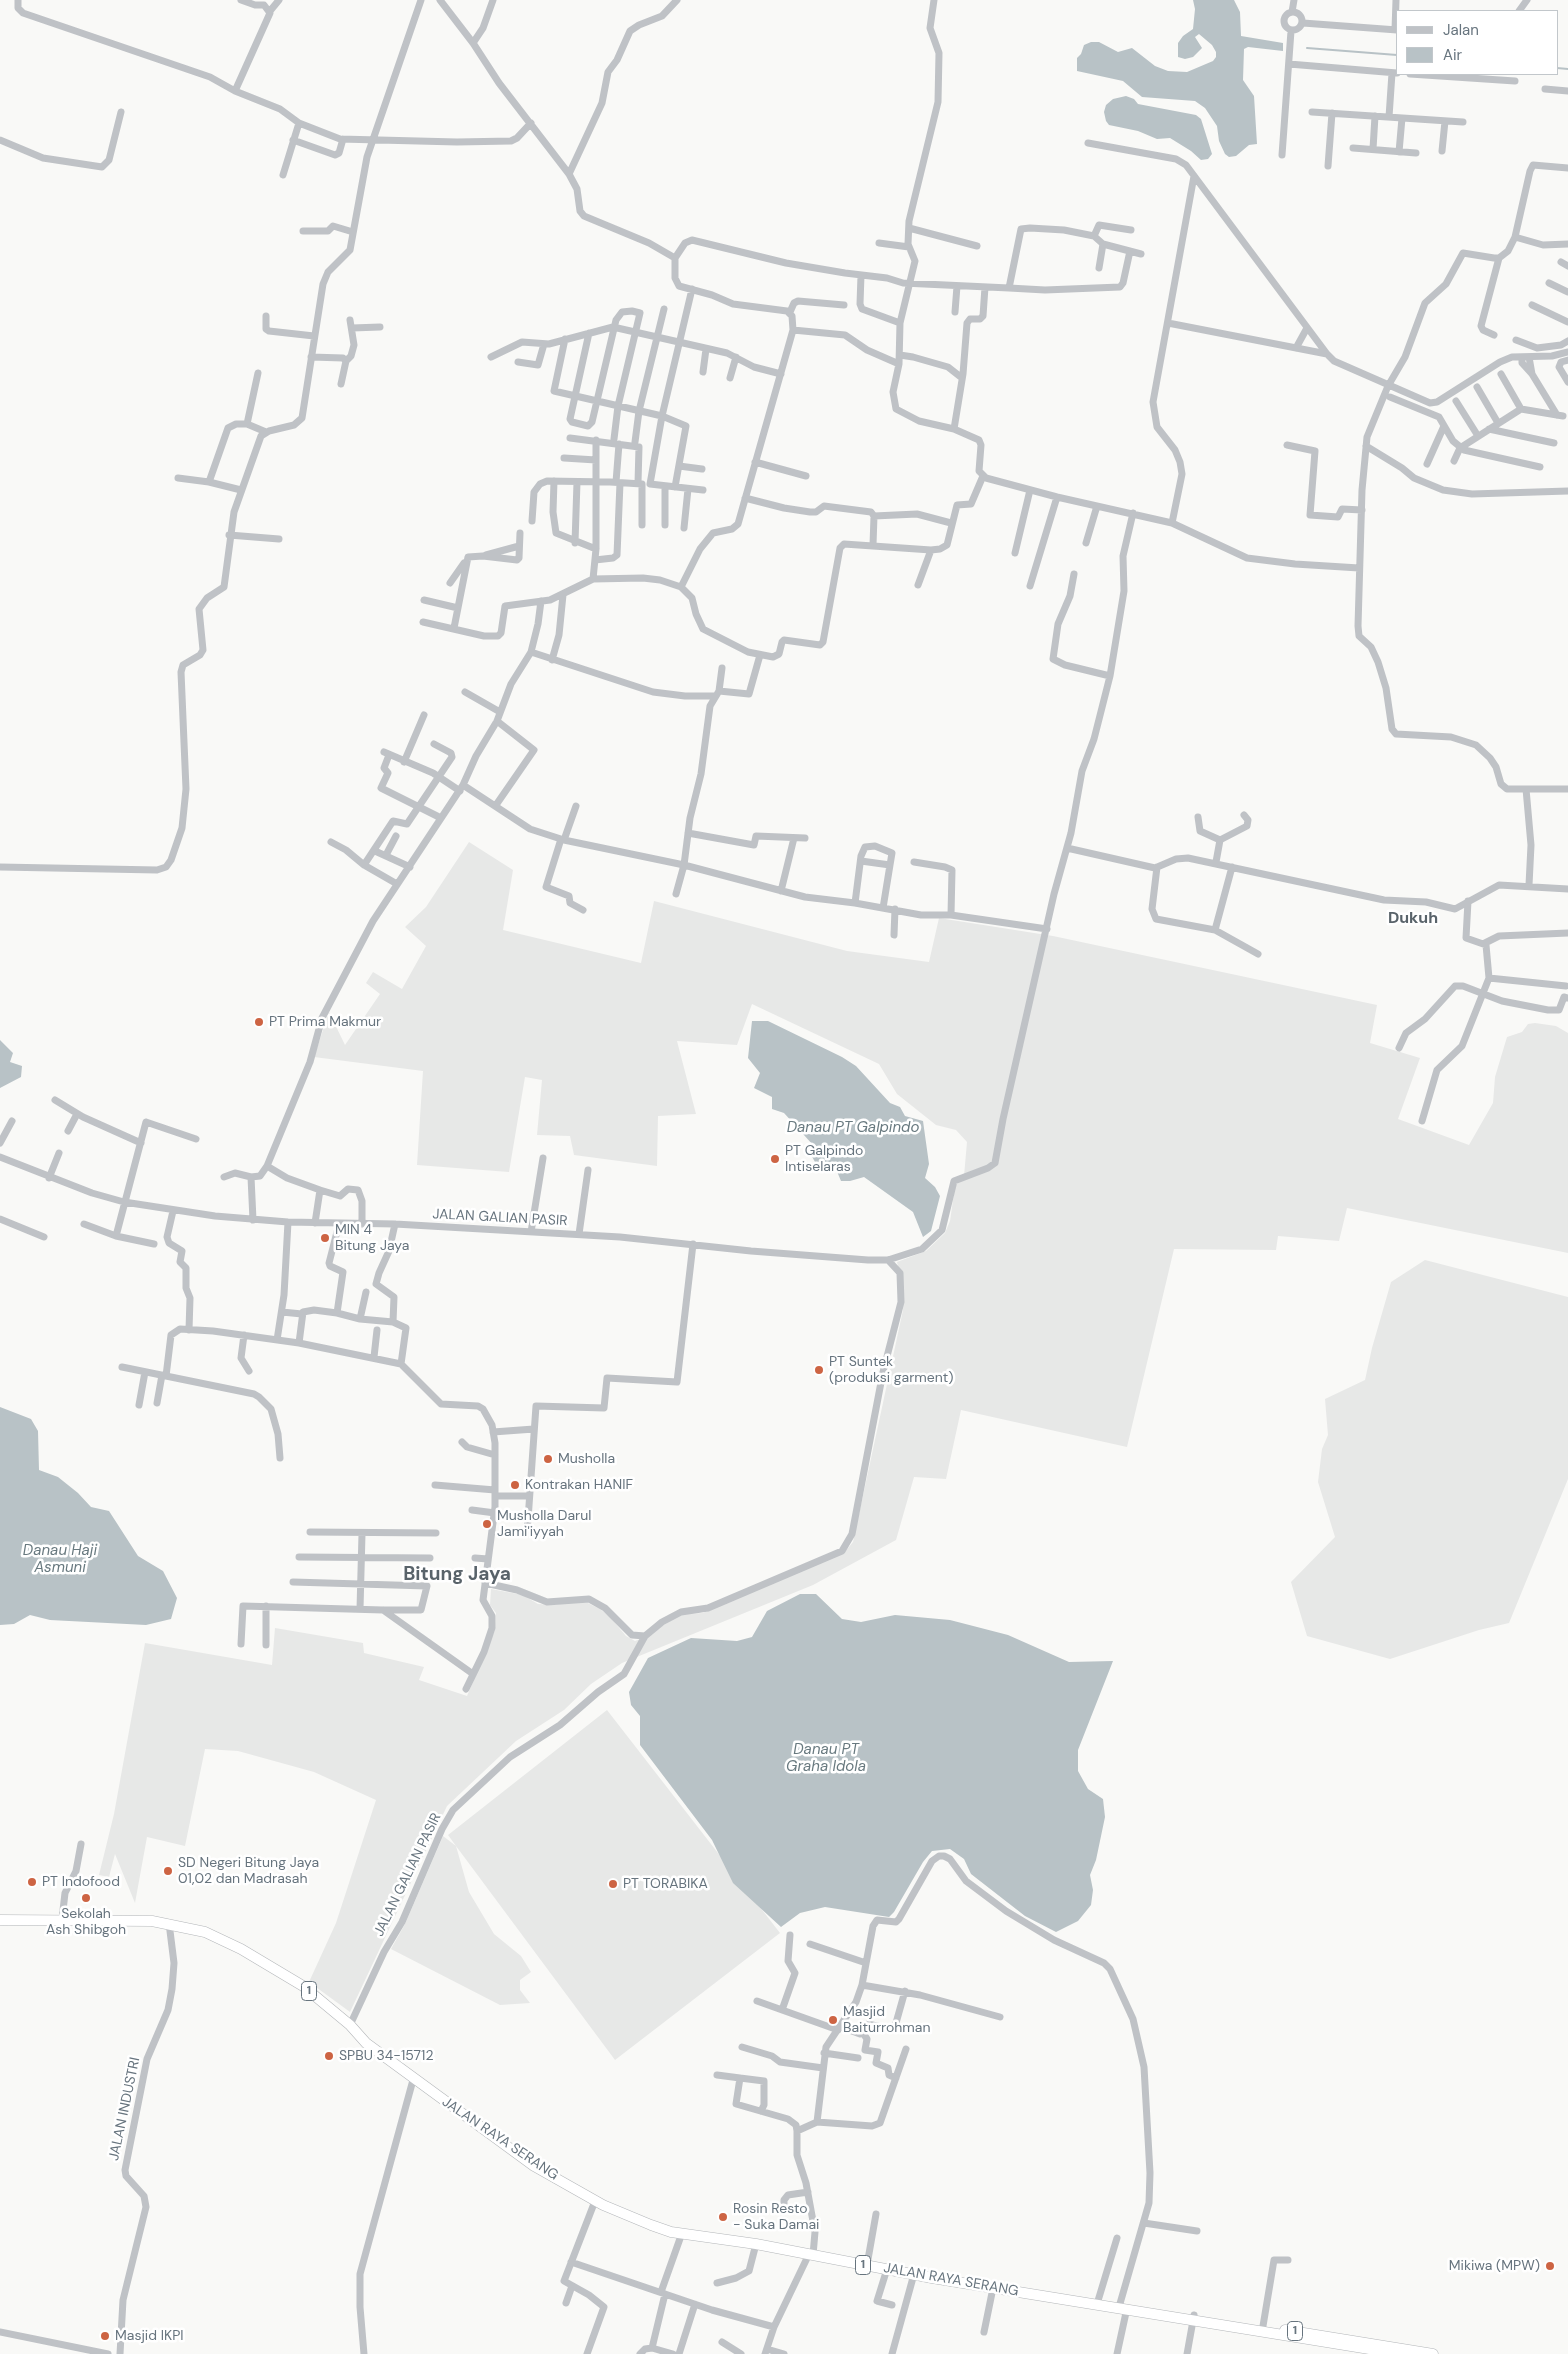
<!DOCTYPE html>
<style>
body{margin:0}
#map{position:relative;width:1568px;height:2354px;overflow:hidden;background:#f9f9f7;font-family:"DM Sans",sans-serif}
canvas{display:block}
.legend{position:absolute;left:1396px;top:10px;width:162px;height:65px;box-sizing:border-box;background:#fff;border:1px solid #c2c7cb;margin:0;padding:6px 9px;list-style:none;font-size:15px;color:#67747e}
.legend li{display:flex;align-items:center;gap:10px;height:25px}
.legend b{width:25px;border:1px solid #c2c7cb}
</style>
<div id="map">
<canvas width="1568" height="2354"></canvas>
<ul class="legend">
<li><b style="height:6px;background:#bfc2c6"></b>Jalan</li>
<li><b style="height:14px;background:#b8c2c6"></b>Air</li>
</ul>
</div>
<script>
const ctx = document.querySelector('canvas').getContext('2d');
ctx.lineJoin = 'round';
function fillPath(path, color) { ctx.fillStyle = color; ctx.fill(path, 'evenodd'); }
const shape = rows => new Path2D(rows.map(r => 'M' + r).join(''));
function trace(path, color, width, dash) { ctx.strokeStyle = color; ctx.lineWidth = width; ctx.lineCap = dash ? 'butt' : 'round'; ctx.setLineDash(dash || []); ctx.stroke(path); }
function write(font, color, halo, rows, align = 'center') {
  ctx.font = font + ' "DM Sans",sans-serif'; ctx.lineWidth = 5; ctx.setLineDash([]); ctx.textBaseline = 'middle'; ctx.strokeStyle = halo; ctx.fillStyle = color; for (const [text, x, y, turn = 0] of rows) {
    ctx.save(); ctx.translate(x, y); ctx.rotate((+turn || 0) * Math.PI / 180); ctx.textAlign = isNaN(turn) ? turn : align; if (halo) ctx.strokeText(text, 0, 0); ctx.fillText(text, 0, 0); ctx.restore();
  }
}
const built = shape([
 [469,842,513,870,503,930,641,963,654,901,847,951,929,962,939,918,1053,936,1377,1005,1370,1043,1420,1058,1398,1119,1469,1145,1493,1103,1495,1077,1507,1037,1522,1032,1528,1024,1535,1023,1556,1026,1568,1033,1568,1253,1347,1208,1339,1241,1278,1236,1276,1250,1174,1249,1127,1447,961,1410,946,1479,914,1477,896,1540,813,1585,622,1663,591,1684,564,1710,516,1741,447,1806,350,2012,309,1982,336,1923,376,1800,314,1772,238,1751,205,1749,185,1846,147,1837,135,1903,115,1854,109,1877,99,1875,114,1814,145,1643,272,1665,275,1628,363,1643,364,1653,424,1667,419,1680,467,1696,495,1630,496,1613,490,1605,491,1589,523,1595,538,1604,554,1605,582,1600,600,1609,610,1617,626,1636,635,1641,651,1635,662,1626,682,1614,703,1613,844,1553,853,1542,903,1310,904,1291,897,1262,926,1251,945,1233,950,1221,955,1186,964,1176,967,1142,956,1130,936,1125,897,1094,879,1064,752,1004,737,1045,677,1041,696,1114,658,1116,657,1166,574,1155,570,1136,537,1135,542,1080,525,1077,509,1172,417,1165,423,1071,314,1057,329,1012,345,1045,380,994,366,983,373,972,402,989,426,946,405,927,426,907],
 [1425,1260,1568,1297,1568,1479,1509,1623,1479,1630,1390,1659,1307,1636,1291,1582,1335,1537,1318,1482,1322,1449,1328,1435,1325,1399,1365,1380,1372,1348,1391,1282],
 [607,1710,780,1933,615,2060,456,1846,469,1892,494,1934,521,1956,531,1972,520,1980,520,1990,530,2003,500,2005,391,1949,405,1924,443,1836,456,1846,448,1835]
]);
const water = shape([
 [1193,0,1234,0,1240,12,1241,36,1283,43,1283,51,1248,47,1244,49,1243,80,1254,96,1257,144,1249,145,1236,156,1229,157,1225,154,1219,141,1217,126,1205,108,1195,101,1142,97,1123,81,1077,71,1077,58,1081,54,1084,45,1091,42,1099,42,1118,52,1132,48,1155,66,1168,71,1187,72,1213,61,1216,57,1216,52,1212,45,1199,34,1195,37,1202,48,1193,57,1185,59,1178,57,1178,43,1183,36,1193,29,1195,9],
 [1126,96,1134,99,1138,104,1196,115,1201,119,1212,154,1208,159,1201,160,1191,151,1170,138,1157,139,1138,131,1109,125,1106,121,1104,112,1106,105,1113,99],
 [752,1021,768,1021,842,1057,856,1066,890,1103,900,1107,905,1116,923,1121,929,1164,925,1178,935,1187,940,1196,931,1231,923,1237,913,1212,864,1177,850,1181,841,1181,836,1169,825,1168,815,1162,810,1153,813,1145,784,1113,772,1109,772,1097,754,1088,760,1073,748,1058],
 [0,1040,13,1053,10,1062,22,1066,21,1077,0,1088],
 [0,1407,31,1419,38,1431,39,1470,58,1477,78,1493,91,1507,109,1511,138,1556,163,1571,177,1598,171,1619,146,1625,50,1620,30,1615,14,1624,0,1625],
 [800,1594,816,1594,842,1619,861,1622,895,1615,950,1620,1008,1635,1069,1662,1113,1661,1078,1750,1078,1771,1088,1789,1103,1799,1105,1817,1096,1860,1090,1875,1093,1890,1091,1905,1078,1921,1056,1932,1025,1916,971,1874,964,1859,950,1849,932,1851,923,1862,894,1912,889,1917,825,1907,800,1913,781,1927,733,1883,712,1840,640,1745,640,1716,631,1705,629,1692,648,1658,691,1638,737,1641,752,1637,767,1611]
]);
const stream = shape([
 [1307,48,1397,55],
 [1557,68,1568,69]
]);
const minor = shape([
 [18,0,18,8,23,13,210,77,235,91],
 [241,0,255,5,264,5,270,13,235,91,280,109,299,123],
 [440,0,473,43,499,83,569,174,577,189,580,211,584,216,649,243,675,258,675,278,679,286,712,295,733,304,787,311,792,316,793,330,845,335,867,350,899,364,893,392,896,409,919,421,954,429,979,440,981,445,979,471,986,478,1057,497,1172,523,1247,558,1295,564,1359,568],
 [270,11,279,0],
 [1519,11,1527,0],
 '1284 21a9 9 0 1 1 18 0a9 9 0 1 1-18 0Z',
 [1292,12,1294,0],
 [1303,23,1397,30],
 [1395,30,1396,0],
 [473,43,483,28,493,0],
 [1289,64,1397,73],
 [1410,74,1515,81],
 [1545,89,1568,91],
 [1312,112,1463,122],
 [1389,117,1392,73],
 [0,140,43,158,102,167,109,160,121,112],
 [293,140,335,155,339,153,343,139],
 [1088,143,1176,159,1186,165,1327,354],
 [1353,148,1416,153],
 [1373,149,1375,116],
 [1442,151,1445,121],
 [1399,152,1402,118],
 [1282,155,1291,31],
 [1328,166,1332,113],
 [1568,168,1533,165,1530,171,1515,237,1508,251,1499,258,1494,258,1463,253,1446,284,1425,303,1405,357,1388,386,1367,437,1362,490,1358,626,1359,636,1371,647,1378,662,1386,688,1392,729,1396,734,1451,737,1476,745,1490,758,1496,767,1501,784,1507,789,1568,789],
 [569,174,602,103,608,72,617,60,630,31,639,25,662,16,677,0],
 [283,175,299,123,340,139,457,142,511,141,517,138,531,123],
 [909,228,977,246],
 [303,231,328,231,333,226,353,232],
 [1094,236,1103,244,1141,254],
 [1515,237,1543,245,1568,244],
 [879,243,909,247],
 [675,258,685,243,692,240,786,263,845,273,887,278,903,283,1009,288,1021,229,1030,228,1064,230,1094,236,1099,225,1131,230],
 [1561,262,1568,266],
 [1099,268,1103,244],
 [861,275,860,304,862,309,900,323],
 [1549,283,1568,292],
 [1009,288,1045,290,1120,287,1123,283,1130,251],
 [692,289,662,416,650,484,703,490],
 [1532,305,1568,322],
 [790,312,794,303,798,301,844,305],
 [955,312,957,286],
 [266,316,266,329,269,331,314,336],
 [1168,323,1327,354,1334,361,1430,403,1437,402,1500,362,1512,357,1552,356,1568,352],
 [352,328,380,327],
 [589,333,570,419,572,422,588,426,592,422,616,320,622,312,632,311,640,313,618,406,614,439],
 [1494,335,1483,330,1481,326,1499,258],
 [565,339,554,391,662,416,686,426,675,487],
 [1516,340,1537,348,1561,345,1568,341],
 [1296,348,1307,328],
 [900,355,913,357,948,367,962,378],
 [311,357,343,358,346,361,341,384],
 [491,357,522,342,549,344,613,327,727,353,754,367,781,374],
 [1522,357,1522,363,1532,374],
 [1529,357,1532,374,1557,415],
 [1568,360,1561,362,1559,367,1568,382],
 [346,361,351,356,354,345,350,320],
 [518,362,538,365,544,344],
 [899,364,900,323,915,261,908,244,909,221,938,102,939,53,930,28,934,0],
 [703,372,706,349],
 [258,373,247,424,266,432],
 [1501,374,1521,409],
 [730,378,736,357],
 [1477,387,1498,423],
 [1390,397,1439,417,1453,441,1464,450,1540,467],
 [1456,401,1478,436],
 [954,429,963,374,967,323,970,319,980,319,983,316,985,287],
 [1489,429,1554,443],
 [570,438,639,447,638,483],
 [635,442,639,411,664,309],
 [1287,445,1315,451,1310,515,1338,517,1342,509,1362,510],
 [1366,446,1402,468,1414,478,1443,490,1472,494,1568,491],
 [564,458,596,460],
 [1454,461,1460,448,1521,409,1563,416],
 [755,462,806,476],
 [1427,464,1444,426],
 [679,466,702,469],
 [178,478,209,482,241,490],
 [554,481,553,512,556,533,596,549],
 [209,482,228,428,236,424,247,424],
 [616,482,619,444],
 [745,498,784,508,810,512,816,512,824,506,871,512,874,516,873,545],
 [874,516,917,514,951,523],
 [532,521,534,492,540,484,547,481,610,482,642,484,642,525],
 [1172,523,1182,474,1180,462,1175,450,1157,427,1153,402,1194,176],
 [665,525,665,486],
 [684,528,688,489],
 [229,535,279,539],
 [575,543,577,482],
 [1086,543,1097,506],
 [1015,553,1030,490],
 [486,555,519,546],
 [595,560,613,558,617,555,620,483],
 [1074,574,1070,596,1058,624,1053,659,1065,665,1110,676],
 [593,579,596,549,596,440],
 [450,583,464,563],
 [918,585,931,550,940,549,947,545,957,505,971,504,983,476],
 [1030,586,1057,497],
 [681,587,692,598,696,614,703,629,748,652,773,657,779,654,782,642,784,640,820,645,823,642,840,548,844,544,931,550],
 [424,600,458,608],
 [423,622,484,636,498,636,501,633,505,606,550,600,593,579,643,578,660,580,681,587,700,549,713,533,732,529,738,524,793,330],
 [454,628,468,557,483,556,517,560,519,558,520,533],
 [531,652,653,692,685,696,715,696],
 [552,660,559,635,563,595],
 [719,691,722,668],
 [465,692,500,712],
 [384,752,433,773,460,791],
 [389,755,384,768,388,773,381,788,441,818],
 [404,762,424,715],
 [463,785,530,829,564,840,684,865,805,897,855,903,921,915,951,915,1047,929],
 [1526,789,1531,845,1529,885],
 [496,805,534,750,497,721],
 [1198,817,1200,831,1220,840],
 [688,833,754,845,756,836,805,838],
 [561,839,546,887,569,896,570,903,583,910],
 [564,840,576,806],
 [331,842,346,850,364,865,393,821,407,824,452,757,451,753,434,744],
 [1067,848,1155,868,1176,859,1188,858,1384,900,1426,902,1455,909,1499,885,1568,889],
 [375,851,410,867],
 [386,855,396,836],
 [914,862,945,867,952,870,951,915],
 [1216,862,1220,840,1247,826,1248,820,1244,815],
 [364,865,397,884],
 [0,867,157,870,166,867,171,860,182,828,186,789,181,672,183,665,200,655,203,650,199,609,207,598,224,587,234,512,261,436,269,431,294,425,302,418,323,284,328,272,350,250,367,157,421,0],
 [1157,867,1152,909,1156,919,1215,930,1258,954],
 [781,891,794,838],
 [676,894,684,865,690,818,701,774,710,706,719,691,749,694,760,655],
 [855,903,861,856,865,847,875,846,892,853,890,865,861,861],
 [883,908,890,865],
 [1215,930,1232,867],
 [894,935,895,909],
 [1485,943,1499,936,1568,933],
 [1489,978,1566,986],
 [1399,1048,1406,1033,1425,1019,1455,986,1463,986,1502,1001,1548,1010,1559,1010,1564,997,1568,998],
 [55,1100,83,1117,141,1143],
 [1422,1121,1437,1070,1462,1046,1489,978,1486,945,1466,938,1468,901],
 [68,1131,77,1114],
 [0,1143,12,1121],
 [0,1157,92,1193,124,1202,215,1216,288,1222,395,1224,620,1237,751,1251,868,1260,888,1260,922,1249,942,1230,954,1181,988,1168,995,1163,1003,1119,1054,894,1071,833,1082,771,1094,739,1110,676,1124,591,1123,556,1133,513],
 [267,1166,287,1178,320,1190,315,1223],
 [224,1177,235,1173,251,1177],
 [49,1178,59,1153],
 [320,1190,340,1196,348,1189,358,1190,362,1201,362,1224],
 [173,1211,167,1237,169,1243,182,1251,180,1262,186,1268,186,1288,190,1298,189,1330],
 [0,1219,44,1237],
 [253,1220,251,1177,260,1176,267,1166,310,1062,322,1018,373,921,463,785,476,756,497,721,511,684,531,652,538,624,541,601],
 [84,1224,116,1236],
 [339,1224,329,1263,330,1266,343,1272,337,1313,360,1319,393,1322],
 [395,1224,389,1251,379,1273,376,1284,394,1297,393,1322,406,1328,401,1364,441,1404,478,1406,483,1409,492,1425,495,1443,495,1507,483,1600,492,1616,492,1628,484,1652,466,1689],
 [531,1232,543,1158],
 [579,1234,588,1170],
 [154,1244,116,1236,146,1122,196,1139],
 [282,1312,302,1314],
 [360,1319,366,1292],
 [244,1335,241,1358,249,1371],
 [277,1340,284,1295,288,1222],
 [299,1343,303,1312,314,1310,337,1313],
 [374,1357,377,1330],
 [122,1367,166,1376,171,1335,180,1329,213,1331,299,1343,401,1364],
 [166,1376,254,1394,259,1397,271,1409,278,1434,280,1458],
 [157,1403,162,1375],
 [139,1405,145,1372],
 [493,1432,534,1429],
 [462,1442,467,1447,495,1455],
 [435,1485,495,1490],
 [495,1496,529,1496],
 [472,1510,495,1513],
 [310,1532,436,1533],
 [527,1534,536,1406,604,1408,607,1378,677,1382,693,1244],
 [299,1557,430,1558],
 [475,1558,488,1559],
 [293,1582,427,1586,421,1610,384,1610],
 [485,1583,517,1590,547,1602,589,1599,605,1608,632,1635,645,1636,662,1622,681,1612,708,1608,842,1551,852,1534,883,1372,901,1302,900,1273,888,1260],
 [360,1609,362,1534],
 [241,1644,243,1606,383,1610,473,1674],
 [266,1645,266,1606],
 [62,1919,65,1893,76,1871,81,1844],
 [810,1944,866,1963],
 [862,1985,920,1995,1000,2017],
 [757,2001,838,2030],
 [782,2010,795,1973,788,1961,790,1935],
 [350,2025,384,1952,402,1922,442,1829,453,1810,510,1757,560,1725,598,1692,624,1674,645,1636],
 [841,2027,860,2034,868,2024,894,2030,905,1991],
 [863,2033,867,2039,865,2050,878,2052,876,2063,888,2068,889,2075,896,2078],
 [742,2047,772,2056,780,2062,823,2068],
 [824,2053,858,2058],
 [717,2075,740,2078,736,2104,788,2119,796,2125,797,2131],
 [740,2078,764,2081,764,2105,761,2111],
 [817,2122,872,2126,880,2123,906,2049],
 [784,2205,784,2200,788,2195,808,2192],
 [1144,2223,1197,2231],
 [813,2255,815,2232,806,2183,797,2155,797,2131,817,2122,826,2047,856,2002,862,1985,873,1926,877,1920,896,1922,899,1919,932,1861,939,1856,944,1856,950,1859,966,1881,1006,1911,1054,1940,1104,1963,1110,1969,1133,2019,1144,2067,1150,2173,1149,2203,1119,2307],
 [571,2262,712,2310,774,2327],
 [867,2265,876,2214],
 [887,2269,877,2301,892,2305],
 [717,2283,736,2278,749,2271,756,2244],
 [661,2292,682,2233],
 [566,2303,572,2286],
 [1097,2304,1117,2238],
 [1263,2326,1274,2260,1288,2260],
 [0,2332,108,2354],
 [984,2332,993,2288],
 [722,2342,741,2354],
 [652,2348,665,2294],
 [767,2349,784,2354],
 [120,2354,123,2300,146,2207,144,2196,126,2176,125,2170,147,2059,168,2010,172,1989,174,1963,169,1923],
 [364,2354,360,2307,360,2274,413,2080],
 [587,2354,604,2307,589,2295,564,2281,595,2201],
 [640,2354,645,2349,652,2348,673,2354],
 [679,2354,695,2304],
 [765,2354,774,2327,809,2254],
 [892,2354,914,2274],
 [1117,2354,1127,2308],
 [1187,2354,1194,2315]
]);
const highway = shape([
 [0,1920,152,1921,205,1932,241,1949,303,1986,350,2025,366,2043,534,2166,603,2205,651,2225,671,2232,756,2244,932,2278,1400,2354],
 [1285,2330,1433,2354]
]);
const markers = [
 [259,1022,5,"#cd6443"],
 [775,1159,5,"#cd6443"],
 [325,1238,5,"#cd6443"],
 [819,1370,5,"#cd6443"],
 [548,1459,5,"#cd6443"],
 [515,1485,5,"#cd6443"],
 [487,1524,5,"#cd6443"],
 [168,1871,5,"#cd6443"],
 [32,1882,5,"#cd6443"],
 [613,1884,5,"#cd6443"],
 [86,1898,5,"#cd6443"],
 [833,2020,5,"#cd6443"],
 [329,2056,5,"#cd6443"],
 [723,2217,5,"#cd6443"],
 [1550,2266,5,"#cd6443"],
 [105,2336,5,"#cd6443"]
];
const shields = [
 [309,1991,15],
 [863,2265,15],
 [1295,2331,15]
];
const shieldNames = [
 ["1",309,1991],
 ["1",863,2265],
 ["1",1295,2331]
];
const poiNames = [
 ["PT Prima Makmur",269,1022],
 ["PT Galpindo",785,1151],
 ["Intiselaras",785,1167],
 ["MIN 4",335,1230],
 ["Bitung Jaya",335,1246],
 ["PT Suntek",829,1362],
 ["(produksi garment)",829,1378],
 ["Musholla",558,1459],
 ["Kontrakan HANIF",525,1485],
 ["Musholla Darul",497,1516],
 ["Jami'iyyah",497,1532],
 ["SD Negeri Bitung Jaya",178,1863],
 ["01,02 dan Madrasah",178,1879],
 ["PT Indofood",42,1882],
 ["PT TORABIKA",623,1884],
 ["Sekolah",86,1914,"center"],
 ["Ash Shibgoh",86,1930,"center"],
 ["Masjid",843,2012],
 ["Baiturrohman",843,2028],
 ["SPBU 34-15712",339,2056],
 ["Rosin Resto",733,2209],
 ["- Suka Damai",733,2225],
 ["Mikiwa (MPW)",1540,2266,"right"],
 ["Masjid IKPI",115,2336]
];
const streetNames = [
 ["JALAN GALIAN PASIR",500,1218,3],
 ["JALAN GALIAN PASIR",408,1875,-64],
 ["JALAN INDUSTRI",125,2109,-78],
 ["JALAN RAYA SERANG",500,2139,34],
 ["JALAN RAYA SERANG",951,2280,10]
];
const waterNames = [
 ["Danau PT Galpindo",853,1128],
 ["Danau Haji",60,1551],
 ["Asmuni",60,1568],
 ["Danau PT",826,1750],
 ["Graha Idola",826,1767]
];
const quarterNames = [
 ["Dukuh",1413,919]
];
const districtNames = [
 ["Bitung Jaya",457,1575]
];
fillPath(built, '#e7e8e7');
fillPath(water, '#b8c2c6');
trace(stream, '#b8c2c6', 2);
trace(highway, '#b3b6b9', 11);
trace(minor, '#bfc2c6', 7);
trace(highway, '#fff', 10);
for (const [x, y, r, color] of markers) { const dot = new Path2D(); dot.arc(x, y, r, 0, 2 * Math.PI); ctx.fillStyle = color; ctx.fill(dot); trace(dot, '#fff', 2); }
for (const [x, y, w] of shields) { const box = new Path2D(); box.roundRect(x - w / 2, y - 9.5, w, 19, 4); ctx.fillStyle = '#fff'; ctx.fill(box); trace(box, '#67747e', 1); }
write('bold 12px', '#67747e', null, shieldNames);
write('14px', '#67747e', '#fff', poiNames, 'left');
write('14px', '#67747e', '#fff', streetNames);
write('italic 15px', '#68797f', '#fff', waterNames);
write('bold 16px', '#59636a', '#fff', quarterNames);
write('bold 19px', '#59636a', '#fff', districtNames);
</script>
